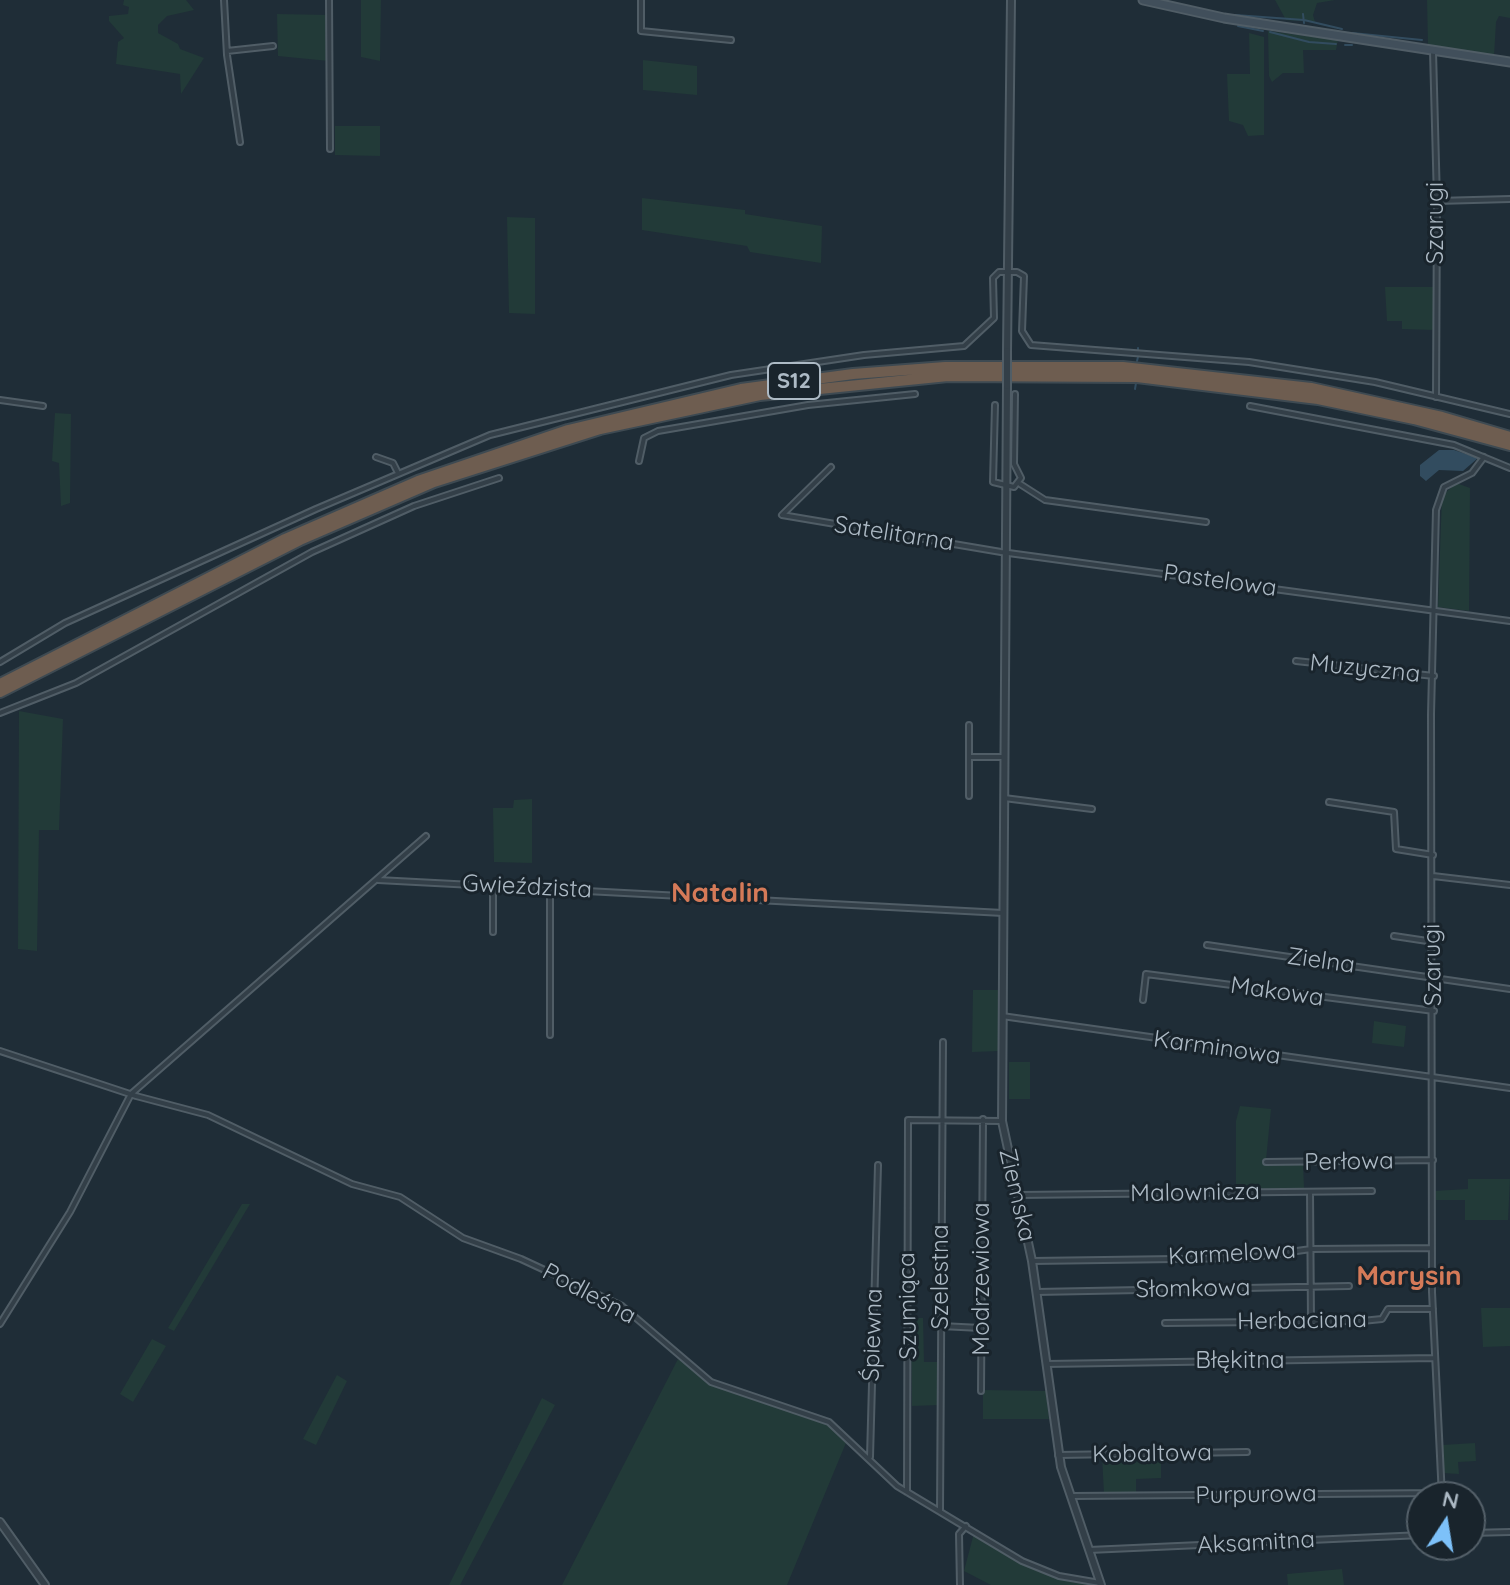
<!DOCTYPE html>
<meta charset="utf-8">
<style>
body{margin:0}
#map{position:relative;width:1510px;height:1585px;overflow:hidden;background:#1f2d37;font-family:Quicksand,sans-serif}
canvas{display:block}
.north{position:absolute;left:1406px;top:1481px;width:80px;height:80px;box-sizing:border-box;background:#19242c;border:2px solid #546069;border-radius:50%;rotate:12deg;font-size:22px;font-weight:700;line-height:32px;text-align:center;color:#adbac5}
.north::after{content:'';display:block;margin:auto;width:28px;height:36px;background:#7dc1f9;clip-path:polygon(50% 0,100% 100%,50% 72%,0 100%)}
</style>
<div id="map">
<canvas width="1510" height="1585"></canvas>
<div class="north">N</div>
</div>
<script>
const ctx = document.querySelector('canvas').getContext('2d');
ctx.lineJoin = 'round';
function fillPath(path, color) { ctx.fillStyle = color; ctx.fill(path, 'evenodd'); }
const shape = rows => new Path2D(rows.map(r => 'M' + r).join(''));
function trace(path, color, width, dash) { ctx.strokeStyle = color; ctx.lineWidth = width; ctx.lineCap = dash ? 'butt' : 'round'; ctx.setLineDash(dash || []); ctx.stroke(path); }
function write(font, color, halo, rows, align = 'center') {
  ctx.font = font + ' Quicksand,sans-serif'; ctx.lineWidth = 6; ctx.setLineDash([]); ctx.textBaseline = 'middle'; ctx.strokeStyle = halo; ctx.fillStyle = color; for (const [text, x, y, turn = 0] of rows) {
    ctx.save(); ctx.translate(x, y); ctx.rotate((+turn || 0) * Math.PI / 180); ctx.textAlign = isNaN(turn) ? turn : align; if (halo) ctx.strokeText(text, 0, 0); ctx.fillText(text, 0, 0); ctx.restore();
  }
}
const green = shape([
 [124,0,186,0,194,10,167,16,158,25,158,33,178,44,180,49,204,58,181,94,180,74,116,64,118,42,124,38,109,21,109,16,128,14,129,7,123,5],
 [361,0,381,0,380,61,361,57],
 [1275,0,1335,0,1317,3,1313,15,1315,22,1286,20],
 [1427,0,1510,0,1510,18,1499,16,1496,22,1494,56,1428,45],
 [277,14,330,15,329,61,278,56],
 [1268,31,1338,40,1336,50,1303,50,1304,73,1283,73,1272,82,1269,76],
 [1249,33,1264,37,1264,135,1248,136,1243,125,1229,121,1227,74,1250,74],
 [643,60,697,66,697,95,643,90],
 [335,126,380,126,380,156,335,155],
 [642,198,745,210,745,214,822,226,821,263,750,252,747,246,642,230],
 [507,217,535,218,535,314,509,313],
 [1385,287,1434,287,1434,330,1402,329,1402,321,1387,321],
 [55,413,71,414,70,503,61,506,59,463,52,461],
 [1456,483,1470,488,1469,611,1438,607,1442,496],
 [19,711,63,719,59,830,39,830,37,951,18,949],
 [532,799,532,863,494,862,493,808,513,808,514,800],
 [973,990,999,990,999,1051,972,1052],
 [1374,1021,1406,1026,1404,1047,1372,1043],
 [1009,1062,1030,1062,1030,1099,1009,1099],
 [1240,1106,1271,1109,1266,1160,1303,1163,1304,1188,1236,1190,1236,1121],
 [1468,1179,1510,1179,1508,1220,1465,1220,1465,1200,1433,1200,1433,1191,1468,1189],
 [242,1204,250,1204,174,1331,168,1328],
 [1481,1308,1510,1308,1510,1346,1483,1347],
 [911,1318,923,1318,924,1362,938,1362,939,1405,912,1406],
 [152,1339,166,1346,133,1402,120,1394],
 [678,1359,721,1389,817,1419,848,1438,787,1585,562,1585],
 [337,1375,347,1381,316,1445,303,1439],
 [983,1390,1046,1391,1049,1419,983,1419],
 [542,1398,555,1405,460,1585,449,1585],
 [1475,1443,1476,1461,1458,1462,1459,1474,1443,1473,1442,1445],
 [1147,1454,1161,1457,1161,1478,1136,1479,1136,1494,1104,1494,1102,1455],
 [974,1533,1033,1569,1091,1585,991,1585,964,1571],
 [1342,1569,1344,1585,1288,1585,1287,1574]
]);
const water = shape([
 [1439,450,1454,450,1478,458,1463,471,1439,470,1426,481,1420,476,1420,465]
]);
const stream = shape([
 [1303,14,1304,23],
 [1235,15,1304,20,1342,29],
 [1238,26,1263,31],
 [1270,32,1309,42,1336,44],
 [1352,33,1422,40],
 [1345,45,1352,45],
 [1138,350,1138,348],
 [1137,361,1138,357],
 [1135,389,1136,383]
]);
const minor = shape([
 [224,0,227,55,240,142],
 [329,0,330,149],
 [641,0,641,31,731,40],
 [227,51,273,46],
 [1433,51,1437,201,1436,397],
 [1437,201,1510,199],
 [0,400,43,406],
 [995,405,993,482,1014,487,1021,478,1014,464,1015,394],
 [1250,406,1454,445,1510,468],
 [376,457,393,463,398,473],
 [639,461,644,438,658,431,808,405,915,394],
 [831,467,782,515,1001,552,1510,621],
 [1020,484,1045,500,1206,522],
 [1296,661,1434,676],
 [0,662,65,623,316,509,490,435,731,375,864,355,964,346,994,318,993,278,999,272,1017,272,1024,276,1022,331,1031,345,1249,362,1375,382,1510,414],
 [0,713,76,683,312,552,414,506,499,478],
 [969,725,969,796],
 [969,757,1004,757],
 [1004,798,1092,809],
 [1329,802,1394,812,1396,849,1433,855],
 [1433,876,1510,885],
 [378,880,1003,913],
 [550,888,550,1035],
 [493,932,493,886],
 [1394,936,1434,942],
 [1207,945,1510,989],
 [1143,1000,1146,974,1434,1011],
 [1002,1016,1510,1088],
 [0,1051,136,1096,208,1115,352,1184,400,1197,463,1238,521,1259,622,1306,711,1382,829,1422,897,1486,1022,1561,1059,1576,1100,1583],
 [1266,1162,1433,1160],
 [1310,1192,1311,1322],
 [1018,1195,1372,1191],
 [1032,1261,1247,1258,1311,1249,1432,1248],
 [1036,1292,1349,1286],
 [1165,1323,1362,1321,1382,1319,1388,1309,1433,1309],
 [0,1324,70,1212,131,1094,426,836],
 [941,1326,981,1328],
 [1046,1364,1435,1358],
 [981,1391,983,1119],
 [1058,1455,1247,1452],
 [870,1457,878,1165],
 [907,1492,908,1120,1001,1121],
 [1072,1496,1442,1493],
 [1442,1497,1432,1292,1431,714,1436,510,1444,487,1472,473,1484,457],
 [940,1511,943,1042],
 [1470,1533,1510,1532],
 [1089,1550,1422,1535],
 [960,1585,959,1534,966,1526]
]);
const tertiary = shape([
 [1007,351,1011,0],
 [1007,386,1002,1121,1032,1261,1061,1467,1101,1585],
 [0,1522,45,1585]
]);
const secondary = shape([
 [1143,0,1224,18,1510,62]
]);
const motorway = shape([
 [0,684,285,539,418,481,568,430,741,389,853,374,945,367,1123,367,1311,388,1442,417,1510,437],
 [0,692,300,540,434,482,600,429,760,395,948,376,1137,377,1318,399,1414,419,1510,445]
]);
const tertiaryBridge = shape([
 [1007,351,1007,386]
]);
const shields = [
 [794,381,52]
];
const shieldNames = [
 ["S12",794,381]
];
const streetNames = [
 ["Szarugi",1436,223,-90],
 ["Satelitarna",894,534,9],
 ["Pastelowa",1220,581,8],
 ["Muzyczna",1365,669,6],
 ["Gwieździsta",527,887,3],
 ["Zielna",1321,961,8],
 ["Szarugi",1433,965,-91],
 ["Makowa",1277,992,8],
 ["Karminowa",1217,1048,8],
 ["Perłowa",1349,1162,-1],
 ["Malownicza",1195,1193,-1],
 ["Ziemska",1017,1195,77],
 ["Karmelowa",1232,1254,-3],
 ["Szelestna",941,1277,-90],
 ["Modrzewiowa",982,1279,-90],
 ["Słomkowa",1193,1289,-1],
 ["Podleśna",589,1294,28],
 ["Szumiąca",908,1306,-91],
 ["Herbaciana",1302,1321,-1],
 ["Śpiewna",873,1335,-88],
 ["Błękitna",1240,1361],
 ["Kobaltowa",1152,1454,-1],
 ["Purpurowa",1256,1495,-1],
 ["Aksamitna",1256,1543,-3]
];
const quarterNames = [
 ["Natalin",720,894],
 ["Marysin",1409,1277]
];
fillPath(green, '#223a38');
fillPath(water, '#324c5f');
trace(stream, '#324c5f', 2);
trace(minor, '#505d66', 8);
trace(tertiary, '#505d66', 10);
trace(secondary, '#505d66', 11);
trace(motorway, '#3e4a52', 14);
trace(minor, '#333f48', 4);
trace(tertiary, '#333f48', 6);
trace(secondary, '#414f5b', 7);
trace(motorway, '#6e5d50', 10);
trace(tertiaryBridge, '#505d66', 10, []);
trace(tertiaryBridge, '#333f48', 6);
for (const [x, y, w] of shields) { const box = new Path2D(); box.roundRect(x - w / 2, y - 18, w, 36, 6); ctx.fillStyle = '#19242c'; ctx.fill(box); trace(box, '#adbac5', 2); }
write('bold 22px', '#adbac5', null, shieldNames);
write('24px', '#adbac5', '#19242c', streetNames);
write('bold 28px', '#d57a58', '#19242c', quarterNames);
</script>
